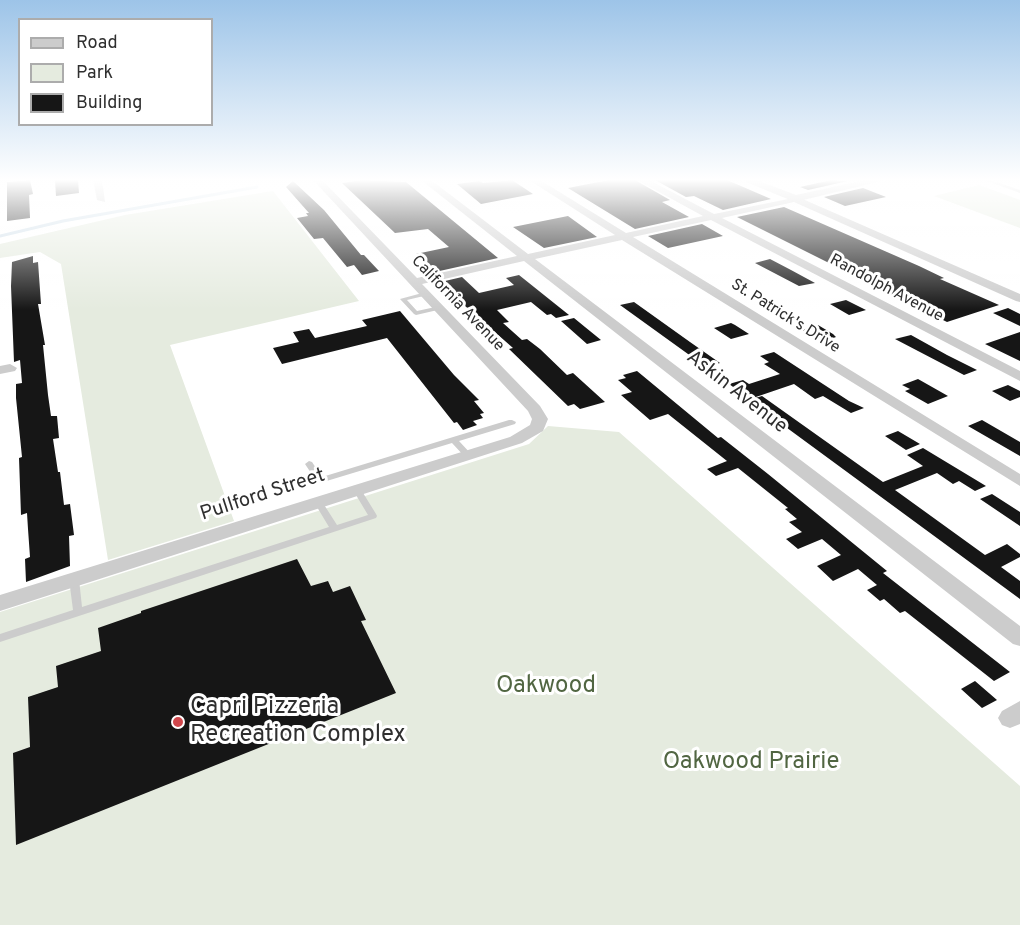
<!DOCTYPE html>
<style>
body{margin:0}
#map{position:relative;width:1020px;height:925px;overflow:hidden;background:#fff;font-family:Overpass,sans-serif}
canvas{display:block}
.legend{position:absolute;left:18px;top:18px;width:195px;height:108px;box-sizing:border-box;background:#fff;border:2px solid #acacac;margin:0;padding:8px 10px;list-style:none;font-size:18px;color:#2f2f2f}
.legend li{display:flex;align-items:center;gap:12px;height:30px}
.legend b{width:30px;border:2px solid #acacac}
</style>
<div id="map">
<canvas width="1020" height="925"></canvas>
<ul class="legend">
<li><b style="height:8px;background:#ccc"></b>Road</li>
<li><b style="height:16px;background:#e5ebdf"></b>Park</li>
<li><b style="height:16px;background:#161616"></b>Building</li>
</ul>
</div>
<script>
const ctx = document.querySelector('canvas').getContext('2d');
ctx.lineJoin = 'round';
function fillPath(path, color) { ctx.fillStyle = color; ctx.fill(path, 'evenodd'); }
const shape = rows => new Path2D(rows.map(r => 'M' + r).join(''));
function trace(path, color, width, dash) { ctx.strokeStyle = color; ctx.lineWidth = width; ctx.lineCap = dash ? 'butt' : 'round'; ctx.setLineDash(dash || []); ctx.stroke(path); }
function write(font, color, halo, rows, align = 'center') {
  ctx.font = font + ' Overpass,sans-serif'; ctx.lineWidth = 6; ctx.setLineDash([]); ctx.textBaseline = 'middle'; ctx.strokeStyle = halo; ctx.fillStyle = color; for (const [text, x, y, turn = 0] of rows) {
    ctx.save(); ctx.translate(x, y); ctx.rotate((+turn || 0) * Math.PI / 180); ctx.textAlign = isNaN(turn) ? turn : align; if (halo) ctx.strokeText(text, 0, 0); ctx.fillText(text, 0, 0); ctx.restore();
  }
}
const green = shape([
 [979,185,1020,200,1020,228,934,196],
 [273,191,359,301,170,345,234,521,108,560,61,264,40,252,0,258,0,244,125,215],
 [548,426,619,432,1020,786,1020,925,0,925,0,612,529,444]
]);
const stream = shape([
 [0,236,63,221,257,187]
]);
const building = shape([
 [30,180,33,194,29,195,30,218,7,221,7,182],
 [55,180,78,180,79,193,56,196],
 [362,180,406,182,498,258,435,272,416,254,449,247,428,229,395,233,342,183],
 [512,180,533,194,481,204,457,184,479,181,483,183],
 [609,180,635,180,670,200,662,202,689,217,635,229,568,188],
 [655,180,727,180,771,199,723,210,694,196,686,197],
 [831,180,848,181,808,190,800,187],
 [293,181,324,210,361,255,364,255,379,271,362,275,354,265,347,267,323,238,314,239,297,218,308,216,306,213,309,213,286,187],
 [863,188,886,197,845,206,824,197],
 [784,207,919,266,944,278,940,279,999,305,947,322,737,217],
 [568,216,597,237,544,248,513,227],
 [702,224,723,236,668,248,648,236],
 [33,256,33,263,38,262,41,304,38,304,45,345,43,345,48,395,51,416,57,416,59,438,53,439,58,472,60,472,64,505,70,504,74,535,69,536,70,566,26,582,25,559,30,557,28,529,27,513,21,515,19,458,22,457,16,398,16,384,22,383,20,360,14,362,11,286,12,262],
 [770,259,791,270,815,283,799,286,755,263],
 [519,275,569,315,556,318,551,314,547,315,531,302,497,310,509,322,503,323,522,340,527,339,540,349,567,375,573,373,605,402,580,409,574,404,568,406,509,349,513,348,456,298,451,291,455,290,445,281,462,277,479,293,514,285,506,278],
 [846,300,866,310,849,315,830,304],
 [634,302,690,342,720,363,706,367,620,305],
 [1008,308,1020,314,1020,326,993,313],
 [400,311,454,375,479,400,474,401,484,413,480,414,483,418,473,421,477,425,463,430,457,422,454,423,387,338,282,364,273,348,299,342,293,332,309,329,315,338,367,326,362,320],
 [574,318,585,327,601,340,587,344,561,321],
 [731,323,735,325,749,334,731,339,714,328],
 [818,325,833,334,836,337,822,342,802,330],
 [1020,332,1020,361,985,344],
 [911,335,947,355,977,370,964,375,895,339],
 [774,352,849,401,864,408,851,413,823,396,815,399,794,384,750,399,729,384,743,380,749,384,780,374,764,364,769,362,760,356],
 [637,371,718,438,721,437,768,474,887,571,883,573,1010,672,994,681,905,611,900,613,884,599,880,601,867,590,877,585,858,569,833,581,817,566,841,555,822,539,798,549,786,539,802,532,789,522,797,519,785,509,788,508,738,468,716,476,707,469,727,461,668,414,650,420,621,395,632,392,618,380,626,378,623,375],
 [918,379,948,396,928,404,905,391,910,389,902,385],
 [1008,385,1020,391,1020,397,1010,401,992,391],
 [762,396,883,482,923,466,907,455,923,448,986,486,975,491,959,481,953,484,937,473,895,490,985,555,1007,544,1020,554,1020,557,1001,567,1020,581,1020,599,749,400],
 [982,420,1020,442,1020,456,968,426],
 [898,431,920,444,906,450,885,436],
 [992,494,1020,512,1020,526,980,499],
 [297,559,311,586,328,581,333,592,350,586,366,620,361,621,396,693,16,845,13,753,30,747,28,697,58,687,56,666,101,651,98,628,141,613,141,611],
 [975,681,997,700,982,708,961,689]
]);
const service = shape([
 [984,180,991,180,1020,190,1020,193,984,180],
 [426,292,428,293,428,295,407,300,417,311,440,306,443,308,442,309,416,315,414,314,400,299,426,292],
 [509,420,512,420,516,422,515,424,459,441,472,455,468,457,465,457,452,443,320,483,317,482,305,464,309,461,312,462,322,477,509,420],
 [357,487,360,488,376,514,377,516,376,518,0,642,0,634,73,610,69,579,71,576,74,575,77,576,79,579,82,607,329,527,314,502,315,500,321,500,337,525,368,515,353,490,357,487]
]);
const minor = shape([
 [93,180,102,180,105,202,97,200,93,180],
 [313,180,322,180,417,278,517,256,421,180,431,180,528,254,615,235,529,180,540,180,626,233,703,216,637,180,649,180,714,214,798,197,1020,294,1020,302,1016,301,794,202,722,218,1020,371,1020,381,711,220,633,237,1020,474,1020,486,622,240,535,259,1020,626,1020,646,1013,644,524,261,422,284,540,406,548,419,543,431,522,443,0,611,0,595,510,437,530,425,532,419,528,411,313,180],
 [10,364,17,368,15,371,0,374,0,366,10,364],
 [1020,701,1020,724,1010,728,1002,725,998,718,1002,711,1020,701]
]);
const tertiary = shape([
 [741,180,757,180,796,195,865,180,886,180,795,202,741,180]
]);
const markers = [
 [178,722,6,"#d0474c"]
];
const farStreetnames = [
 ["Randolph Avenue",886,289,28],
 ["California Avenue",457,304,46],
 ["St. Patrick's Drive",785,317,32]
];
const streetNames = [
 ["Askin Avenue",736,393,38],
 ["Pullford Street",263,496,-18]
];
const nearParknames = [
 ["Oakwood",546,687],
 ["Oakwood Prairie",751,763]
];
const nearPoinames = [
 ["Capri Pizzeria",190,708],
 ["Recreation Complex",190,736]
];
fillPath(green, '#e5ebdf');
trace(stream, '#cddde8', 3);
fillPath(building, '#161616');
fillPath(service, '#ccc');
fillPath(minor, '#ccc');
fillPath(tertiary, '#ccc');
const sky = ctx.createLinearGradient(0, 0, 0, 310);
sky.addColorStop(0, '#9dc4e8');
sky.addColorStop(0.58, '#fff');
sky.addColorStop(1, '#ffffff00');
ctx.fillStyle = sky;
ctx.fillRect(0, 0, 1020, 310);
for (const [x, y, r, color] of markers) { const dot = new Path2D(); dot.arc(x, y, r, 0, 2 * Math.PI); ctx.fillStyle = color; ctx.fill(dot); trace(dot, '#fff', 2); }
write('16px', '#2f2f2f', '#fff', farStreetnames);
write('20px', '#2f2f2f', '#fff', streetNames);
write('24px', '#516642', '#fff', nearParknames);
write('24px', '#2f2f2f', '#fff', nearPoinames, 'left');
</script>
